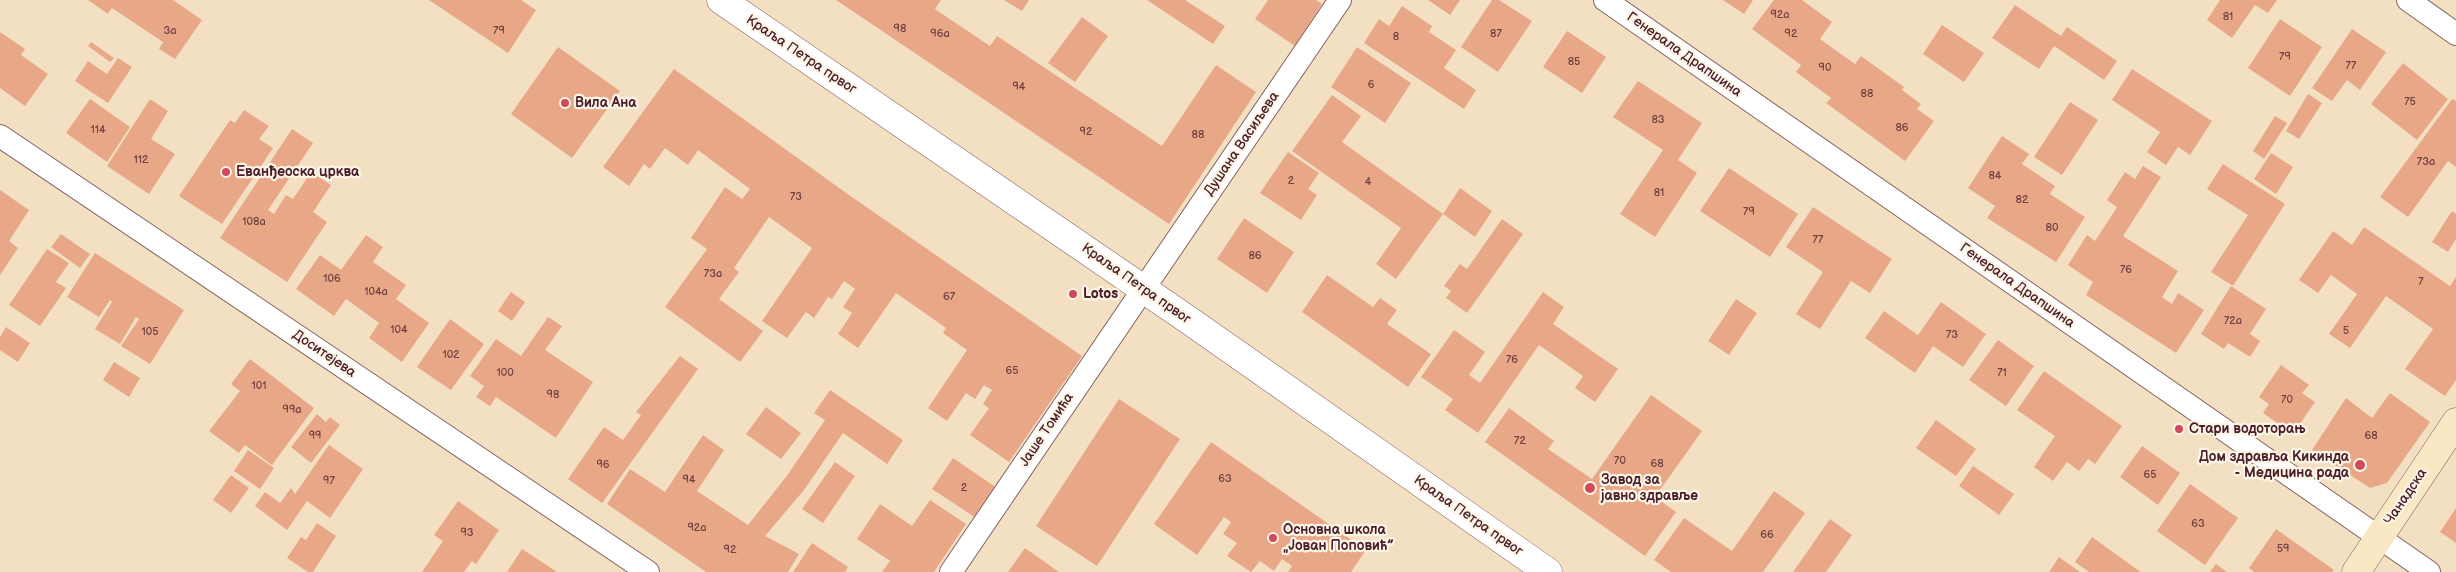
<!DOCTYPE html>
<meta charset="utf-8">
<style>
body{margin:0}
canvas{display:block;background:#f3e0c3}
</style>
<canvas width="2456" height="572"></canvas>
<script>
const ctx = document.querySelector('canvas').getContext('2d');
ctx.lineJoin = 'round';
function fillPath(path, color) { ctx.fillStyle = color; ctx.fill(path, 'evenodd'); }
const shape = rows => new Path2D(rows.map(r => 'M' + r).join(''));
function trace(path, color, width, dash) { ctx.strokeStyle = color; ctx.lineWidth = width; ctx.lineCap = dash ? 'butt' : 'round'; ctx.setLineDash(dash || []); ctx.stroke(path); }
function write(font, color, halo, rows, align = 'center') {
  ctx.font = font + ' "Balsamiq Sans",sans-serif'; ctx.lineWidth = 4.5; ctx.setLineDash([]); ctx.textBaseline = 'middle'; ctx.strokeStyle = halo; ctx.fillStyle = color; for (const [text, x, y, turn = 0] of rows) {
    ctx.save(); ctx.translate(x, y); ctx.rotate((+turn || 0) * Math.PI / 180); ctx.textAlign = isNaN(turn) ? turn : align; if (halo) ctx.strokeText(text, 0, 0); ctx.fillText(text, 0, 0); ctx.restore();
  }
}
const building = shape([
 [88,0,173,0,202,20,175,59,159,49,163,42,112,8,108,14],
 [429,0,521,0,536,10,508,53],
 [836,0,941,0,935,9,990,46,997,36,1162,146,1216,65,1256,92,1169,224],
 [1004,0,1029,0,1022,11],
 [1147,0,1185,0,1225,26,1213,44],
 [1268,0,1316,0,1322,4,1295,46,1255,19],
 [1428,0,1460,0,1450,15],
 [1492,0,1499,0,1532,21,1498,72,1461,47],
 [1723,0,1753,0,1744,14],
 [1774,0,1802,0,1832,22,1820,39,1855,64,1861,56,1904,87,1902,90,1921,104,1917,109,1934,121,1905,161,1826,103,1831,98,1796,72,1801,65,1752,29],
 [2220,0,2277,0,2268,13,2255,5,2232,38,2207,20],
 [2015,5,2061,36,2067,27,2117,61,2104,80,2054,46,2039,69,1992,38],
 [1402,6,1432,26,1429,32,1456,50,1444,68,1476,90,1464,109,1364,43,1379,19,1389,26],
 [1082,17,1108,36,1075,82,1048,63],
 [2280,19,2322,47,2290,96,2248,68],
 [1942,25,1984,53,1964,82,1923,54],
 [2352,29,2386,52,2360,90,2347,80,2332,101,2312,88],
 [1567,31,1606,57,1582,93,1543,67],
 [0,32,25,49,21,55,48,74,25,106,0,88],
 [91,42,114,58,110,62,88,46],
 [558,47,620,91,572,158,511,114],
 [1357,47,1411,83,1385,123,1331,87],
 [118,58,132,67,108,103,75,81,88,61,107,74],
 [2403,63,2448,99,2417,140,2371,104],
 [674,69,849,195,1082,356,1009,462,970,435,989,408,983,404,992,390,984,385,975,399,966,393,947,421,928,408,967,350,943,333,946,328,896,293,858,348,838,334,852,313,843,307,855,289,844,281,832,299,828,297,814,318,806,312,787,338,762,321,812,248,769,217,734,268,739,272,719,299,763,331,740,362,665,307,707,249,691,238,725,187,742,199,750,189,698,150,688,165,665,148,650,169,644,164,629,186,603,167],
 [2132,69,2212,121,2190,155,2178,147,2166,165,2147,152,2160,132,2112,100],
 [1638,81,1702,123,1678,160,1697,173,1655,237,1620,214,1663,150,1613,117],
 [2308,94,2322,103,2299,139,2286,131],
 [1332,95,1361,116,1342,142,1443,214,1460,188,1492,211,1475,237,1443,214,1396,279,1376,264,1401,228,1292,151],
 [90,99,130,127,107,162,66,133],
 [150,99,168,111,151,139,175,154,149,194,107,166],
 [2452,99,2456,101,2456,167,2448,161,2408,217,2380,197],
 [2070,102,2098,120,2062,175,2034,157],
 [244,110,269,126,259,139,273,148,222,224,179,196,230,120,235,123],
 [2275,116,2287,123,2264,159,2253,151],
 [292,129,313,143,268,210,274,214,286,195,293,199,311,172,331,185,313,212,327,222,287,282,220,238],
 [2002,136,2029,154,2022,164,2055,186,2050,194,2085,217,2056,262,1987,218,1995,206,1968,188],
 [1288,152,1319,173,1308,189,1317,195,1301,220,1260,193],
 [2271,153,2293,167,2276,194,2254,179],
 [2223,164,2285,204,2233,286,2211,272,2248,215,2207,189],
 [2143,166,2161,177,2123,236,2178,271,2162,297,2172,304,2178,293,2204,310,2176,353,2086,295,2093,282,2068,265,2087,235,2095,241,2117,207,2107,200,2125,172,2135,179],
 [1729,168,1798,214,1770,257,1700,211],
 [0,190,29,210,9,241,18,248,0,275],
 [1813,207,1892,259,1870,293,1851,281,1820,329,1796,314,1823,272,1786,247],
 [2452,211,2456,214,2456,239,2448,252,2432,242],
 [1244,218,1294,252,1267,293,1217,259],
 [1502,219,1523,234,1467,313,1446,298,1451,291,1444,286,1460,264,1467,269],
 [2364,227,2450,286,2456,277,2456,380,2445,396,2405,369,2433,329,2386,296,2350,348,2329,334,2357,294,2331,275,2318,293,2299,280,2333,231,2352,245],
 [61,234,90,254,80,268,51,247],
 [366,235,383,247,373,262,406,285,396,299,429,323,402,362,369,338,379,323,346,299,334,316,296,289,320,255,341,270],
 [47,249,69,263,56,282,66,288,40,326,9,305],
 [95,253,184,310,150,364,121,346,139,319,136,317,120,344,95,329,112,302,110,300,99,317,67,297],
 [1327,275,1373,307,1380,298,1397,310,1387,324,1431,354,1408,387,1302,312],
 [2231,286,2266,309,2250,334,2260,341,2250,357,2228,343,2224,349,2201,334],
 [511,292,525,302,512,321,498,311],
 [1543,292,1564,307,1553,324,1618,369,1595,402,1575,388,1583,376,1539,345,1478,433,1445,410,1453,399,1421,377,1454,330,1485,352,1469,375,1480,383],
 [1736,299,1757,313,1729,355,1708,341],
 [1941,302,1986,334,1963,367,1933,346,1915,373,1865,338,1884,311,1918,335],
 [548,317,562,326,545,350,593,382,556,438,496,397,490,406,476,397,484,386,470,376,496,339,521,356],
 [450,319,484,344,451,390,417,367],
 [6,327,30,343,18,362,0,350,0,337],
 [1998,340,2034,366,2006,406,1969,380],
 [680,356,698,369,602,503,568,479,604,427,623,440,641,415,636,412],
 [250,359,314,408,272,465,245,445,239,453,209,431,240,391,231,384],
 [114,362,140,378,129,397,103,380],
 [2281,365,2309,385,2302,393,2315,402,2293,434,2263,413,2269,404,2259,397],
 [2044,371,2122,426,2095,464,2088,459,2079,471,2067,462,2053,481,2034,467,2055,436,2017,410],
 [830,390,903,440,887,464,843,433,804,490,765,536,799,554,788,572,706,572,607,504,630,469,665,492,703,435,724,450,697,491,748,525,786,477,825,420,814,413],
 [2390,393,2430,422,2387,483,2370,488,2312,450,2346,398,2372,418],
 [1651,395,1702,431,1655,497,1676,512,1645,556,1485,442,1509,408,1554,441,1548,449,1592,479],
 [1119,399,1180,439,1097,566,1036,526],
 [766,407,801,433,781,459,746,434],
 [317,414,326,422,330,417,340,425,311,463,291,447],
 [1936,420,1976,449,1956,476,1916,448],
 [1211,442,1366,550,1351,572,1288,572,1292,566,1282,559,1274,571,1260,561,1251,572,1227,556,1237,543,1223,534,1231,522,1224,517,1197,555,1154,524],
 [329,445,363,469,330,518,307,501,287,530,255,506,265,492,280,503,291,488,295,494],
 [2142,446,2180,473,2158,505,2120,477],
 [248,450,274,468,260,489,234,471],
 [953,458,997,488,976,518,932,489],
 [835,462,855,476,823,523,802,509],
 [1973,466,2014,494,1999,515,1959,486],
 [231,475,249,488,231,513,213,500],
 [2190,484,2238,518,2205,565,2157,531],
 [1774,491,1805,513,1763,572,1671,572,1654,560,1684,518,1732,551],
 [930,500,966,524,934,572,882,572,890,561,857,539,880,504,912,526],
 [458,501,499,530,476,564,472,561,464,572,422,572,443,541,434,535],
 [2456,508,2456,543,2440,532],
 [1830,519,1852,535,1826,572,1793,572],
 [317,523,336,536,313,572,308,572,287,558,301,537,306,540],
 [2276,529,2334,570,2332,572,2254,572,2249,568],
 [2092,537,2135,568,2141,572,2089,572,2075,562],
 [812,543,848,567,845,572,793,572],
 [1025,548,1059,572,1008,572],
 [522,549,557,572,507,572],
 [2059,557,2080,572,2049,572],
 [2216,564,2227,572,2210,572]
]);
const minor = shape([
 [1605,0,2429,572],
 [2408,0,2456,34],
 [0,136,648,572],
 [951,572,1340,0]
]);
const tertiary = shape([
 [721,0,1190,321,1548,572]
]);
const secondary = shape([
 [2356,572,2456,422]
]);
const markers = [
 [565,103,5,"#d1495b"],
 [226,172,5,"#d1495b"],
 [1073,294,5,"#d1495b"],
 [2179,429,5,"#d1495b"],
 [2360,465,6,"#d1495b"],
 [1590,488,6,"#d1495b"],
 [1273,538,5,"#d1495b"]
];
const numberNames = [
 ["92a",1780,15],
 ["81",2228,17],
 ["98",900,29],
 ["3a",170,31],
 ["79",499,31],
 ["96a",940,34],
 ["87",1496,34],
 ["92",1791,34],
 ["8",1396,37],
 ["79",2285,57],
 ["85",1574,62],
 ["77",2351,66],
 ["90",1825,68],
 ["6",1371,85],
 ["94",1019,87],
 ["88",1867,94],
 ["75",2410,102],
 ["83",1658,120],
 ["86",1902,128],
 ["114",98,130],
 ["92",1086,132],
 ["88",1198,135],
 ["112",141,160],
 ["73a",2426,162],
 ["84",1995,176],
 ["2",1291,181],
 ["4",1368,182],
 ["81",1659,193],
 ["73",796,197],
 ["82",2022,200],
 ["79",1749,212],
 ["108a",254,222],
 ["80",2052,228],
 ["77",1818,240],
 ["86",1255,256],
 ["76",2126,270],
 ["73a",713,274],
 ["106",332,279],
 ["7",2421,282],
 ["104a",376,292],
 ["67",949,297],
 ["72a",2233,321],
 ["104",399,330],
 ["5",2346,331],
 ["105",150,332],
 ["73",1952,335],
 ["102",451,355],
 ["76",1512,360],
 ["65",1012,371],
 ["100",505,373],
 ["71",2002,373],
 ["101",259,386],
 ["98",553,395],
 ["70",2287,400],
 ["99a",292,410],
 ["99",315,436],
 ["68",2371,436],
 ["72",1520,441],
 ["70",1620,461],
 ["68",1657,464],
 ["96",603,465],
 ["65",2150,475],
 ["63",1225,479],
 ["94",689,480],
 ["97",329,481],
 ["2",964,488],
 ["63",2198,524],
 ["92a",697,528],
 ["93",467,533],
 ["66",1767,535],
 ["59",2283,549],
 ["92",730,550]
];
const streetNames = [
 ["Краља Петра првог",801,55,34],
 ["Генерала Драпшина",1684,55,35],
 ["Душана Васиљева",1242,144,-56],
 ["Краља Петра првог",1136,284,35],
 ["Генерала Драпшина",2017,286,35],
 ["Доситејева",324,354,34],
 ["Јаше Томића",1047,430,-56],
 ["Чанадска",2406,497,-56],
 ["Краља Петра првог",1468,516,35]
];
const poiNames = [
 ["Вила Ана",575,103],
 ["Еванђеоска црква",236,172],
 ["Lotos",1083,294],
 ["Стари водоторањ",2189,429],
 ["Дом здравља Кикинда",2349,457,"right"],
 ["- Медицина рада",2349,473,"right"],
 ["Завод за",1601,480],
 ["јавно здравље",1601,496],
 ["Основна школа",1283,530],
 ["„Јован Поповић”",1283,546]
];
fillPath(building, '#e8a888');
trace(minor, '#856360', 24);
trace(tertiary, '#856360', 29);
trace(secondary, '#856360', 29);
trace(minor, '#fff', 22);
trace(tertiary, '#fff', 28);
trace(secondary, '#fae7c3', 28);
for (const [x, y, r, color] of markers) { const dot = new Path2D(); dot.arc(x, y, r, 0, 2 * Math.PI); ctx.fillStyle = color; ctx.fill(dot); trace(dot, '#fcf5e5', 2); }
write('11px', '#724142', null, numberNames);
write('14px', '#4a1f2b', '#fcf5e5', streetNames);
write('bold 14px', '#4a1f2b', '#fcf5e5', poiNames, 'left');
</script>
